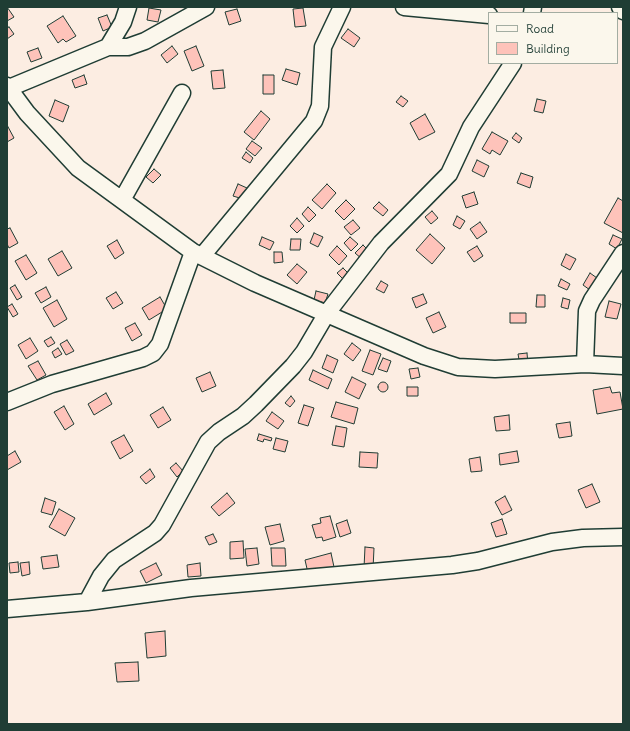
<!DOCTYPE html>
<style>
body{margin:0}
#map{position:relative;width:630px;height:731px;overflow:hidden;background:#fcede2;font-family:Delius,sans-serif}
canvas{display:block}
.frame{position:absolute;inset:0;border:8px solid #1f3d34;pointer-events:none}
.legend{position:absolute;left:488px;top:12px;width:130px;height:52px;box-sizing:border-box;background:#fbf7ec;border:1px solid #a3ada2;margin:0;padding:5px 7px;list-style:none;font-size:12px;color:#1f3d34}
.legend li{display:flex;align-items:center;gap:8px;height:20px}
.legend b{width:20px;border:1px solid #a3ada2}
</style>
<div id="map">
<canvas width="630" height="731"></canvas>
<div class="frame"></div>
<ul class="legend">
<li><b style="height:5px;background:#fbf7ec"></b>Road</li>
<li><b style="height:11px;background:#fec3ba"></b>Building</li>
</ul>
</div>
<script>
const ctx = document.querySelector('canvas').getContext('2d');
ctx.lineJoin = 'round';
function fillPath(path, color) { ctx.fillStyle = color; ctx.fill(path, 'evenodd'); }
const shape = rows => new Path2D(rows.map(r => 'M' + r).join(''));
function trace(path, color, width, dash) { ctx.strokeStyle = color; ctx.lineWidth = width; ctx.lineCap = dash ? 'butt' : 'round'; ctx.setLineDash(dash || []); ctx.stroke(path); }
const building = shape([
 [7,7,14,17,7,21,7,7],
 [149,8,161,10,158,22,147,20,149,8],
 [303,8,306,26,295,27,293,9,303,8],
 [237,9,241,21,229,25,225,12,237,9],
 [107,15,112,27,103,31,98,18,107,15],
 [63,16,76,36,66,42,63,39,58,43,47,26,63,16],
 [9,27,14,34,7,39,7,28,9,27],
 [348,29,360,38,354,47,341,38,348,29],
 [172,46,178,54,167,63,161,55,172,46],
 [196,46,204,66,192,71,184,51,196,46],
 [38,48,42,58,31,62,27,52,38,48],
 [286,69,300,73,297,85,282,80,286,69],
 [223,70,225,88,213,89,211,71,223,70],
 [84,75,87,84,75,88,72,80,84,75],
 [263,75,274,75,274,94,263,94,263,75],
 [401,96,408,101,403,107,396,102,401,96],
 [537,99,546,101,543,113,534,111,537,99],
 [55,100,69,106,63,122,49,116,55,100],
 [261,111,270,119,254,140,244,132,261,111],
 [425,114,435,132,419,140,410,123,425,114],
 [7,125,14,138,7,142,7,125],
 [492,132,508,141,500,155,492,150,490,154,482,149,492,132],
 [516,133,522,138,519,143,512,138,516,133],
 [252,141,262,148,255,156,246,149,252,141],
 [246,152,253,158,250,163,242,158,246,152],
 [477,160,489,166,484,177,472,171,477,160],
 [154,169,161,175,153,183,146,177,154,169],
 [521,173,533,177,530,188,517,183,521,173],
 [238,184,247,188,243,199,233,196,238,184],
 [327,184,336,193,322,209,312,200,327,184],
 [474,192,478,204,466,208,462,196,474,192],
 [618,198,623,201,623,233,604,223,618,198],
 [346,200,355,209,344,220,335,211,346,200],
 [379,202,388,210,383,216,373,208,379,202],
 [308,207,316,215,309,222,302,214,308,207],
 [432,211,438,218,431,224,425,217,432,211],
 [457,216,465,221,460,229,453,225,457,216],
 [297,218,304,226,297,233,290,226,297,218],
 [353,220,360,228,351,235,344,227,353,220],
 [480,222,487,232,477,239,470,229,480,222],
 [10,228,18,243,9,248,7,244,7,229,10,228],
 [314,233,323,237,318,247,310,243,314,233],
 [430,234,445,248,432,264,416,250,430,234],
 [613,235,622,239,617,249,609,244,613,235],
 [262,237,274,242,270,250,259,245,262,237],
 [350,237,358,244,351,251,344,243,350,237],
 [291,239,301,239,300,250,290,250,291,239],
 [117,240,124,253,115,259,107,246,117,240],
 [363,245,369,251,362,259,355,253,363,245],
 [337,246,347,256,339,265,329,255,337,246],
 [477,246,483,256,474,262,467,252,477,246],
 [62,251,72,268,58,276,48,259,62,251],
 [274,252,282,252,283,262,274,263,274,252],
 [566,254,576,259,570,270,561,265,566,254],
 [26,255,37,273,26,280,15,261,26,255],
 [297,264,307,272,297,284,287,275,297,264],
 [343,268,350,275,344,280,337,273,343,268],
 [590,273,597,278,590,290,583,285,590,273],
 [561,279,570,284,567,290,558,286,561,279],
 [381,281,388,285,384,293,376,289,381,281],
 [15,285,22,297,17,300,10,288,15,285],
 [46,287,51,297,41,303,35,293,46,287],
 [316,291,328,294,325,303,314,300,316,291],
 [116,292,123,303,113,309,106,298,116,292],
 [423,294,427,303,416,308,412,298,423,294],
 [537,295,545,295,545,307,536,307,537,295],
 [160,297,167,309,149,320,142,308,160,297],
 [563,298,570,300,568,309,561,307,563,298],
 [57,300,67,319,54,327,43,308,57,300],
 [609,301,621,304,617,319,605,317,609,301],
 [12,304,18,314,13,317,7,307,12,304],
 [439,312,446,327,433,333,426,318,439,312],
 [510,313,526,313,526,323,510,323,510,313],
 [135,323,142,335,132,341,125,328,135,323],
 [51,337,55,343,48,347,44,341,51,337],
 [30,338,38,351,26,359,18,345,30,338],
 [67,340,74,351,66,355,60,344,67,340],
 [352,343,361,350,353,361,344,354,352,343],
 [58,348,62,354,55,358,52,352,58,348],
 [370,350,381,354,373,375,362,371,370,350],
 [527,353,528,364,520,365,518,354,527,353],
 [327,355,338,360,333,373,322,368,327,355],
 [383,358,391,361,387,372,378,369,383,358],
 [38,361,46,375,37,380,28,366,38,361],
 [418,368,420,377,411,379,409,369,418,368],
 [313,370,332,379,328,389,309,380,313,370],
 [210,372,216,386,202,392,196,378,210,372],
 [352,377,366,384,359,399,345,392,352,377],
 '378 387a5 5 0 1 1 10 0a5 5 0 1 1-10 0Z',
 [407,387,418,387,418,396,407,396,407,387],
 [610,387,612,393,620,392,623,409,597,414,593,390,610,387],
 [106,393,112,404,94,415,88,404,106,393],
 [291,396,295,401,290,407,285,403,291,396],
 [336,402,358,408,354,424,331,417,336,402],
 [304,405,314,408,308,426,298,423,304,405],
 [64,406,74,424,65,430,54,412,64,406],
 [163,407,171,420,158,428,150,415,163,407],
 [272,412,284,421,278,429,266,421,272,412],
 [509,415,510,430,496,431,494,417,509,415],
 [570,422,572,436,559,438,556,424,570,422],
 [336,426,347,428,344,447,332,445,336,426],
 [259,434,272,438,271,441,264,439,263,442,257,440,259,434],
 [124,435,133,451,120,459,111,442,124,435],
 [276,438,288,441,285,452,273,449,276,438],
 [15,451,21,462,7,470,7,456,15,451],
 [517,451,519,462,500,465,499,454,517,451],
 [360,452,378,453,377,468,359,467,360,452],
 [480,457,482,471,471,472,469,459,480,457],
 [176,463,183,471,177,477,170,468,176,463],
 [150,469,155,477,146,484,140,477,150,469],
 [592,484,600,502,586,508,578,490,592,484],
 [227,493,235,503,219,516,211,507,227,493],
 [505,496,512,510,502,515,495,502,505,496],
 [45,498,56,502,52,515,41,512,45,498],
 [59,509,75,518,65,536,49,527,59,509],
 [330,516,336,537,323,541,322,537,316,538,312,525,321,523,320,518,330,516],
 [502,519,507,534,496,537,491,523,502,519],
 [347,520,351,533,340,537,336,524,347,520],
 [280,524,284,541,270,545,265,527,280,524],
 [213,534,217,542,209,545,205,537,213,534],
 [243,541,244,558,230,559,230,542,243,541],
 [365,547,374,548,373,569,364,568,365,547],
 [257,548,259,564,247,566,245,549,257,548],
 [271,548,285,548,286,566,272,566,271,548],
 [331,553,334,567,308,573,305,560,331,553],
 [57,555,59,567,43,569,41,557,57,555],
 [18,562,19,572,10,573,9,563,18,562],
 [29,562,30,574,22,576,20,563,29,562],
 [156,563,162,575,146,583,140,571,156,563],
 [200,563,201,576,188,577,187,565,200,563],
 [165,631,166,656,147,658,145,633,165,631],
 [138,662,139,681,117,682,115,663,138,662]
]);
const street = shape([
 [404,7,489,15],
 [620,7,623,11],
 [532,13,533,7],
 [108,47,123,22,128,7],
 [7,86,27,113,78,168,193,252,255,283,424,356,458,367,495,369,585,364,623,366],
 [7,93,9,88,108,47,128,47,145,41,206,7],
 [122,200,182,93],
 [202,256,314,121,320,106,323,47,342,7],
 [585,364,587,311,592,300,623,253],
 [7,402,52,384,143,358,153,353,160,344,193,252],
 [87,602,101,576,114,560,155,533,162,525,208,442,219,432,243,416,256,404,293,366,304,352,327,313,381,243,449,174,471,127,513,63],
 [7,609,87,602,191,588,452,565,478,561,552,542,583,538,623,537]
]);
fillPath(building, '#fec3ba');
trace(building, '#1f3d34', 1);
trace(street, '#1f3d34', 19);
trace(street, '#fbf7ec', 16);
</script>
